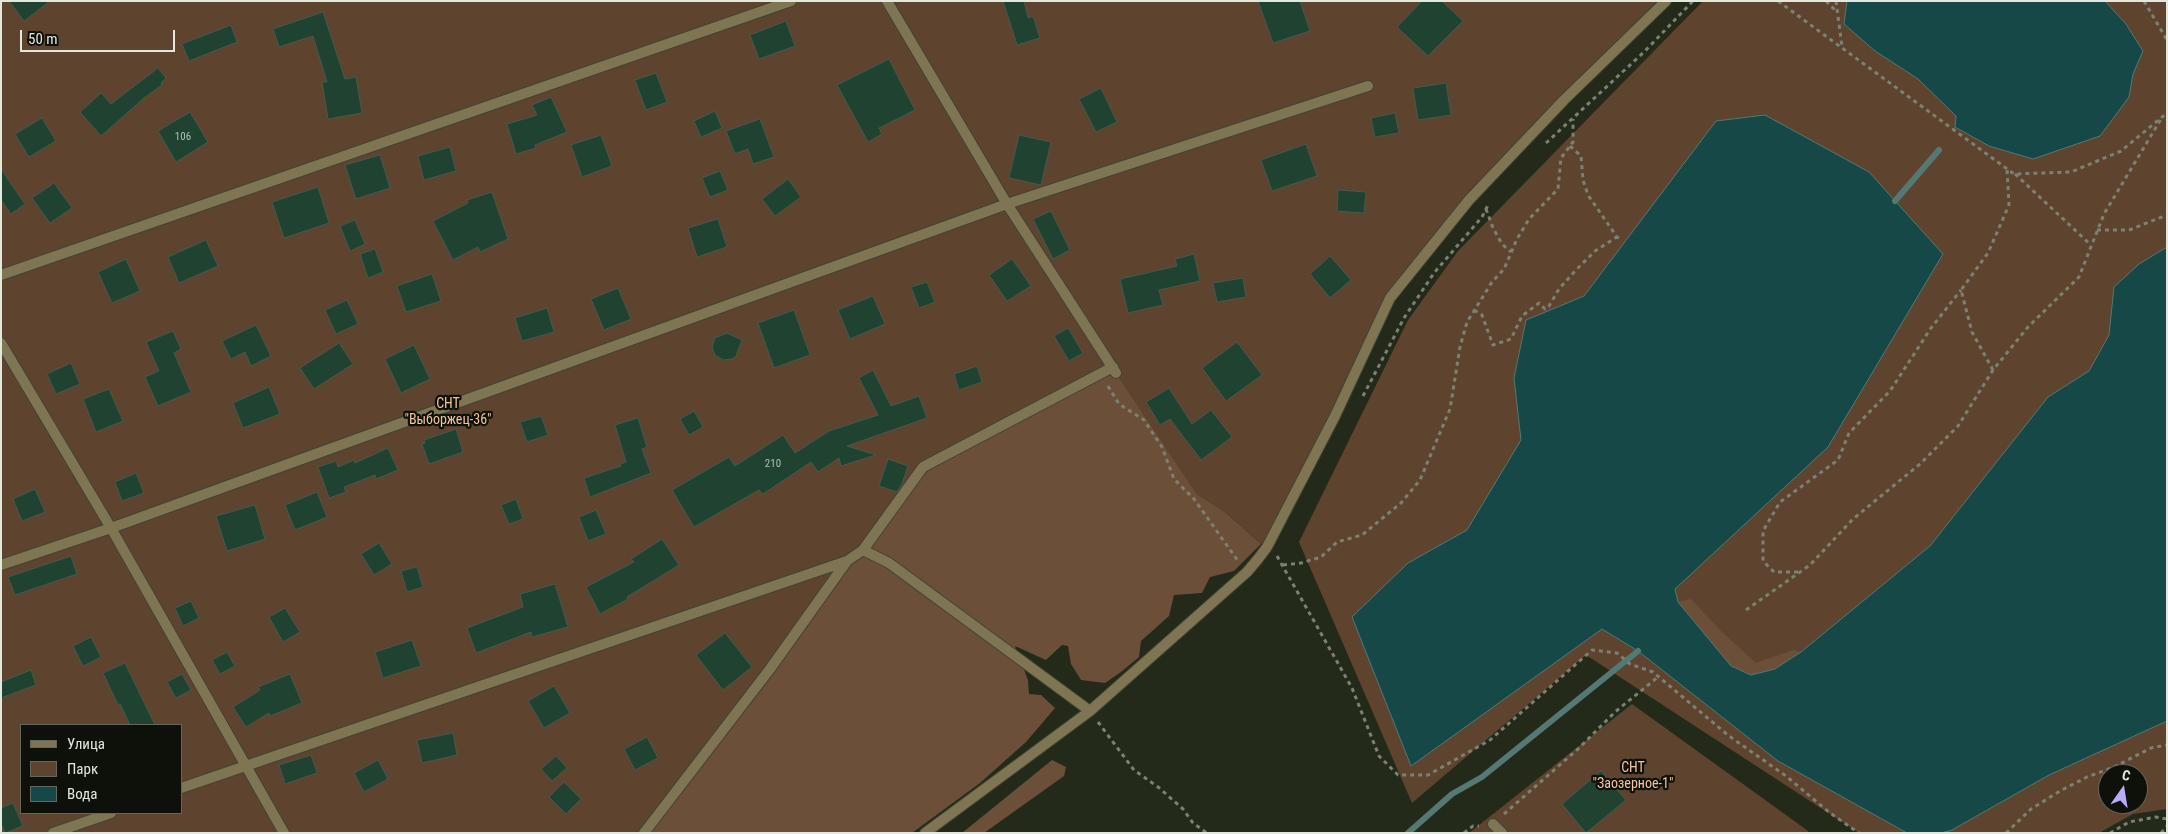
<!DOCTYPE html>
<meta charset="utf-8">
<style>
body{margin:0}
#map{position:relative;width:2168px;height:834px;overflow:hidden;background:#232a19;font-family:"Roboto Condensed",sans-serif}
canvas{display:block}
.frame{position:absolute;inset:0;border:2px solid #e3e8dd;pointer-events:none}
.legend{position:absolute;left:20px;top:724px;width:162px;height:90px;box-sizing:border-box;background:#0e110a;border:1px solid #63675e;margin:0;padding:6px 9px;list-style:none;font-size:15px;color:#e3e8dd}
.legend li{display:flex;align-items:center;gap:10px;height:25px}
.legend b{width:25px;border:1px solid #63675e}
.north{position:absolute;left:2098px;top:764px;width:50px;height:50px;box-sizing:border-box;background:#0e110a;border:1px solid #63675e;border-radius:50%;rotate:13deg;font-size:14px;font-weight:700;line-height:20px;text-align:center;color:#e3e8dd}
.north::after{content:'';display:block;margin:auto;width:18px;height:22px;background:#b9abf7;clip-path:polygon(50% 0,100% 100%,50% 72%,0 100%)}
.scale{position:absolute;left:20px;top:30px;width:155px;height:22px;box-sizing:border-box;border:2px solid #e3e8dd;border-top:0;padding-left:6px;font-size:15px;line-height:18px;white-space:nowrap;color:#e3e8dd;-webkit-text-stroke:4px #0e110a;paint-order:stroke}
</style>
<div id="map">
<canvas width="2168" height="834"></canvas>
<div class="frame"></div>
<ul class="legend">
<li><b style="height:6px;background:#807553"></b>Улица</li>
<li><b style="height:14px;background:#5e442f"></b>Парк</li>
<li><b style="height:14px;background:#164847"></b>Вода</li>
</ul>
<div class="north">С</div>
<div class="scale">50 m</div>
</div>
<script>
const ctx = document.querySelector('canvas').getContext('2d');
ctx.lineJoin = 'round';
function fillPath(path, color) { ctx.fillStyle = color; ctx.fill(path, 'evenodd'); }
const shape = rows => new Path2D(rows.map(r => 'M' + r).join(''));
function trace(path, color, width, dash) { ctx.strokeStyle = color; ctx.lineWidth = width; ctx.lineCap = dash ? 'butt' : 'round'; ctx.setLineDash(dash || []); ctx.stroke(path); }
function write(font, color, halo, rows, align = 'center') {
  ctx.font = font + ' "Roboto Condensed",sans-serif'; ctx.lineWidth = 4.5; ctx.setLineDash([]); ctx.textBaseline = 'middle'; ctx.strokeStyle = halo; ctx.fillStyle = color; for (const [text, x, y, turn = 0] of rows) {
    ctx.save(); ctx.translate(x, y); ctx.rotate((+turn || 0) * Math.PI / 180); ctx.textAlign = isNaN(turn) ? turn : align; if (halo) ctx.strokeText(text, 0, 0); ctx.fillText(text, 0, 0); ctx.restore();
  }
}
const green = shape([
 [1,1,1666,1,1469,200,1390,298,1271,539,1261,544,1225,512,1197,494,1116,373,644,833,1,833],
 [21,725,181,725,181,813,21,813],
 [1703,1,2167,1,2167,809,2133,814,2099,833,1859,833,1586,655,1412,803,1299,542,1408,320,1458,251],
 [2108,774,2138,774,2138,804,2108,804],
 [1632,704,1804,828,1810,833,1469,833]
]);
const forest = shape([
 [1110,368,1116,373,1197,494,1225,512,1261,544,1234,571,1210,577,1202,593,1174,595,1169,616,1141,641,1139,657,1121,672,1105,683,1081,680,1071,664,1068,646,1062,645,1046,660,1015,646,1028,680,1029,694,1041,695,1055,708,1026,742,980,783,912,833,644,833,926,465],
 [1691,599,1722,632,1756,663,1793,650,1801,652,1775,669,1751,675,1731,666,1678,602],
 [1052,760,1066,767,1064,776,984,833,962,833]
]);
const water = shape([
 [1847,1,2105,1,2126,24,2143,51,2133,74,2129,97,2100,136,2033,159,1989,146,1955,127,1956,116,1918,79,1875,51,1844,24,1847,1],
 [1765,115,1869,172,1943,254,1828,447,1675,589,1678,602,1731,666,1751,675,1775,669,1801,652,1930,546,2048,397,2089,371,2109,335,2114,287,2139,264,2167,247,2167,721,2049,775,1952,830,1941,833,1907,833,1778,761,1638,651,1602,629,1411,766,1352,617,1408,563,1467,530,1521,440,1514,378,1526,320,1584,296,1716,121,1765,115]
]);
const stream = shape([
 [1895,201,1939,150],
 [1408,833,1452,794,1482,777,1638,651]
]);
const building = shape([
 [9,1,50,1,24,21,9,1],
 [1003,1,1024,1,1028,18,1033,16,1040,38,1017,45,1003,1],
 [1258,1,1300,1,1310,31,1273,43,1258,1],
 [1422,1,1442,1,1463,21,1428,56,1397,27,1422,1],
 [323,12,345,79,356,77,362,113,328,119,322,82,327,82,313,36,279,47,273,29,323,12],
 [786,21,795,46,759,59,750,35,786,21],
 [231,25,237,42,189,61,182,44,231,25],
 [889,59,915,110,879,128,882,134,868,142,837,85,889,59],
 [158,68,166,78,161,83,162,85,144,98,101,136,80,112,101,93,111,104,158,68],
 [656,73,667,102,646,110,635,80,656,73],
 [1446,83,1451,115,1418,120,1413,88,1446,83],
 [1101,88,1117,122,1096,132,1079,99,1101,88],
 [551,97,567,132,535,145,536,148,516,154,507,124,537,115,532,105,551,97],
 [715,111,722,128,701,137,694,121,715,111],
 [190,112,208,142,176,162,158,131,190,112],
 [1395,113,1399,133,1375,137,1371,118,1395,113],
 [42,118,56,141,29,157,15,134,42,118],
 [760,119,774,157,753,164,748,149,735,154,726,131,760,119],
 [601,135,612,166,582,177,571,145,601,135],
 [1019,135,1051,142,1041,185,1009,178,1019,135],
 [1306,144,1317,176,1272,191,1261,160,1306,144],
 [450,147,456,171,424,180,418,156,450,147],
 [380,155,390,188,356,199,345,165,380,155],
 [1,169,25,204,11,214,1,200,1,169],
 [720,171,728,190,710,197,702,178,720,171],
 [788,179,801,197,775,216,762,199,788,179],
 [54,183,72,208,50,223,32,198,54,183],
 [318,187,329,223,284,238,272,202,318,187],
 [1338,190,1366,192,1364,213,1337,211,1338,190],
 [492,192,508,239,480,252,478,247,453,260,433,221,468,203,467,200,492,192],
 [1051,211,1070,250,1053,259,1033,219,1051,211],
 [718,219,727,247,697,257,688,228,718,219],
 [355,220,365,244,350,251,340,226,355,220],
 [206,240,218,266,179,283,168,257,206,240],
 [375,249,383,272,368,278,360,254,375,249],
 [1194,254,1200,281,1159,290,1163,305,1128,313,1120,279,1177,266,1175,259,1194,254],
 [1330,256,1351,280,1330,298,1310,274,1330,256],
 [126,259,140,291,112,303,98,272,126,259],
 [1012,259,1031,286,1007,301,989,275,1012,259],
 [432,274,441,301,406,312,397,286,432,274],
 [1243,278,1246,297,1217,302,1213,283,1243,278],
 [927,282,935,302,919,308,911,287,927,282],
 [618,288,631,319,604,330,591,299,618,288],
 [873,296,885,324,850,339,838,310,873,296],
 [347,300,358,324,336,334,325,310,347,300],
 [547,308,554,332,522,341,515,318,547,308],
 [794,310,810,355,774,368,758,323,794,310],
 [256,325,271,356,251,366,245,352,231,359,222,341,256,325],
 [1068,328,1083,353,1069,361,1054,336,1068,328],
 [173,331,181,349,174,353,191,392,158,406,145,377,159,371,146,342,173,331],
 [727,333,742,340,736,356,732,359,723,360,715,355,712,347,715,338,727,333],
 [1237,342,1262,375,1226,401,1202,368,1237,342],
 [339,343,353,364,314,389,300,368,339,343],
 [414,345,430,379,401,393,385,359,414,345],
 [71,363,80,384,56,394,47,374,71,363],
 [977,366,982,382,959,390,954,374,977,366],
 [873,370,891,406,919,396,927,418,847,446,876,455,841,466,839,458,818,472,811,462,763,494,759,490,694,527,672,490,729,457,735,466,783,435,795,453,829,431,878,415,859,378,873,370],
 [269,387,280,414,243,428,233,403,269,387],
 [1169,388,1192,424,1211,410,1232,437,1201,460,1170,419,1160,425,1146,402,1169,388],
 [109,389,123,421,96,432,83,399,109,389],
 [694,411,703,427,689,435,680,419,694,411],
 [541,416,548,435,527,442,520,422,541,416],
 [638,418,647,447,642,449,651,473,590,497,584,478,621,466,620,464,626,462,615,425,638,418],
 [456,429,463,452,429,464,422,444,425,443,424,440,456,429],
 [388,448,398,470,376,479,375,475,344,487,346,492,329,498,318,467,336,461,338,467,354,460,355,463,388,448],
 [888,459,908,466,902,484,897,492,879,486,888,459],
 [136,473,144,493,122,501,115,482,136,473],
 [35,489,45,512,22,521,13,499,35,489],
 [317,492,327,517,295,530,285,505,317,492],
 [516,499,523,519,509,524,501,505,516,499],
 [255,505,265,539,227,551,216,516,255,505],
 [596,510,606,534,588,541,579,517,596,510],
 [662,539,679,565,627,597,628,599,600,614,586,587,634,562,631,559,662,539],
 [379,543,392,564,374,575,361,554,379,543],
 [71,556,77,574,15,595,8,577,71,556],
 [417,567,423,587,407,592,401,571,417,567],
 [555,584,568,627,532,637,531,632,476,653,467,628,523,607,520,594,555,584],
 [191,601,199,618,183,626,175,608,191,601],
 [285,608,300,632,283,642,269,617,285,608],
 [725,633,752,667,723,690,696,655,725,633],
 [91,637,101,657,83,666,73,646,91,637],
 [412,640,421,666,383,678,375,652,412,640],
 [227,652,235,666,220,674,212,660,227,652],
 [125,663,155,725,130,725,120,704,118,705,103,673,125,663],
 [31,670,36,685,1,698,1,682,31,670],
 [182,674,191,690,176,698,167,682,182,674],
 [290,674,302,703,270,716,269,713,246,727,233,707,260,690,258,687,290,674],
 [554,686,570,713,544,728,528,701,554,686],
 [453,733,457,755,422,763,417,740,453,733],
 [647,737,658,758,635,770,624,749,647,737],
 [311,755,317,773,285,784,279,765,311,755],
 [556,756,567,768,552,781,541,769,556,756],
 [378,760,388,779,364,792,354,773,378,760],
 [1601,771,1626,800,1586,833,1562,804,1601,771],
 [564,782,581,799,566,814,549,797,564,782],
 [13,803,23,826,5,833,1,824,1,808,13,803]
]);
const path = shape([
 [1778,1,2014,174,2071,172,2121,151,2167,113],
 [1826,1,1836,11],
 [1836,1,1842,47],
 [2144,1,2167,40],
 [1546,143,1644,52,1693,1],
 [1570,146,1581,156,1583,180,1588,195,1617,237,1622,240],
 [2015,174,2091,245],
 [1486,209,1493,228,1502,244,1511,252],
 [2097,230,2129,230,2167,215],
 [1474,310,1482,315,1493,345,1511,339,1522,316,1539,303,1545,309,1549,306,1559,289,1575,271,1595,251,1617,237],
 [1993,370,1972,332,1961,290,1988,253,2009,205,2007,169],
 [1108,386,1119,404,1144,420,1162,447,1174,479,1194,499,1238,561],
 [1363,396,1404,318,1434,273,1482,217,1489,203],
 [1277,556,1352,688,1379,756,1398,775,1428,775,1490,740,1592,650,1617,653,1630,664,1653,672,1729,736,1786,776,1830,813,1859,833],
 [1283,565,1301,563,1321,557,1337,542,1362,535,1401,503,1420,480,1450,409,1460,347,1467,322,1492,282,1504,269,1517,239,1529,219,1558,189,1561,158,1573,142,1573,119],
 [1798,572,1774,572,1763,561,1763,531,1780,502,1838,460,1849,433,1890,391,1931,328,1961,290],
 [1746,610,1810,565,1853,519,1920,464,1958,426,1993,370,2028,327,2079,277,2104,214,2161,119],
 [1098,722,1134,770,1158,787,1183,809,1193,823,1207,833],
 [1504,814,1578,749,1615,712,1658,677],
 [1464,833,1473,826,1479,826],
 [2006,833,2031,809,2060,791,2087,777,2114,767,2151,748,2167,745],
 [2110,833,2129,822,2156,817,2167,819],
 [2161,833,2167,826]
]);
const minor = shape([
 [887,1,1007,204,1116,373],
 [1,275,791,1],
 [1,343,111,528,284,833],
 [863,550,889,563,1090,711],
 [1,565,111,528,1007,204,1368,86],
 [181,788,847,561],
 [1493,824,1502,833],
 [53,833,111,813],
 [644,833,770,669,847,561,863,550,923,467,1113,367],
 [925,833,1090,711,1247,572,1258,559,1267,547,1335,416,1390,298,1469,200,1564,100,1666,1]
]);
const numberNames = [
 ["106",183,137],
 ["210",773,464]
];
const parkNames = [
 ["СНТ",448,404],
 ["\"Выборжец-36\"",448,420],
 ["СНТ",1633,768],
 ["\"Заозерное-1\"",1633,784]
];
fillPath(green, '#5e442f');
fillPath(forest, '#6c4f38');
fillPath(water, '#164847');
trace(water, '#547874', 1);
trace(stream, '#547874', 6);
fillPath(building, '#204331');
trace(building, '#45594d', 1);
trace(minor, '#3e4534', 12);
trace(path, '#7c8273', 3, [4, 4]);
trace(minor, '#807553', 10);
write('11px', '#b2bfb2', null, numberNames);
write('14px', '#f8c399', '#0e110a', parkNames);
</script>
